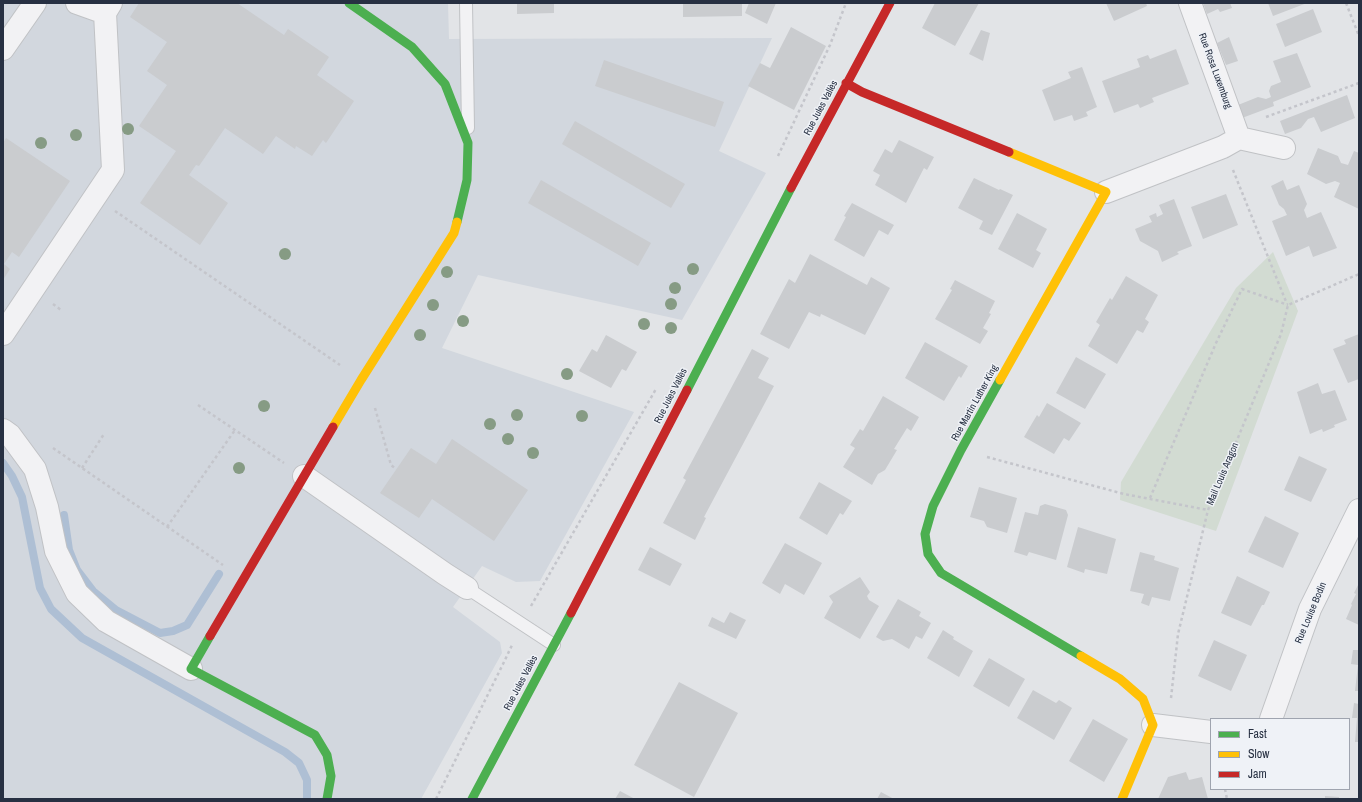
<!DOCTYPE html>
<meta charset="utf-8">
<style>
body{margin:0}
#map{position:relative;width:1362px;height:802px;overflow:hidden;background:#e2e4e7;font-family:"Archivo Narrow",sans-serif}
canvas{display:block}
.frame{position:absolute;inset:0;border:4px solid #273042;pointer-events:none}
.legend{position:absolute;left:1210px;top:718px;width:140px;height:72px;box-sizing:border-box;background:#eff2f7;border:1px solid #9fa4af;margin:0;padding:5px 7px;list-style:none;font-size:12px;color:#273042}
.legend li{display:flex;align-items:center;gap:8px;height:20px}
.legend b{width:20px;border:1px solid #9fa4af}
</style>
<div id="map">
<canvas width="1362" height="802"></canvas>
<div class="frame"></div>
<ul class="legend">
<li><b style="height:5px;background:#4caf50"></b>Fast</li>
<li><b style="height:5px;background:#ffc107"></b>Slow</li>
<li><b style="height:5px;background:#c62828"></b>Jam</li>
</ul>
</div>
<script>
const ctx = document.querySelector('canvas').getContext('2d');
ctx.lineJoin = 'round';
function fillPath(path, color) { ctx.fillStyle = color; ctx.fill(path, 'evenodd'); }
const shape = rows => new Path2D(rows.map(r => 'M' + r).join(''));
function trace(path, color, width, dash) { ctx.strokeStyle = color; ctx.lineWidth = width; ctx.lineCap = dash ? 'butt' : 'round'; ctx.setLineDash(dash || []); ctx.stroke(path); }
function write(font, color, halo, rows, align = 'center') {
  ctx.font = font + ' "Archivo Narrow",sans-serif'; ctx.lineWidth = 3; ctx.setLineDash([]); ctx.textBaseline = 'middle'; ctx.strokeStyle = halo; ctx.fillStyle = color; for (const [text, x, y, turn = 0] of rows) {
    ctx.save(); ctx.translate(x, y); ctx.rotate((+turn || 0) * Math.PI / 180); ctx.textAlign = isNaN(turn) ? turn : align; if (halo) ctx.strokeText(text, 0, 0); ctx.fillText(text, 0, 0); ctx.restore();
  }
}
const built = shape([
 [3,3,448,3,449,39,772,38,719,151,766,173,682,320,478,275,442,348,634,412,540,581,516,582,482,566,453,607,500,642,502,653,421,799,3,799]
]);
const green = shape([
 [1273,252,1298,311,1216,531,1120,500,1121,482,1236,288]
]);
const stream = shape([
 [3,463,12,476,22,497,40,588,51,609,82,638,285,752,299,763,307,780,307,799],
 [64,515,69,550,77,570,93,591,116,610,160,633,173,631,187,625,219,574]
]);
const building = shape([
 [139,3,237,3,284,35,288,29,329,57,317,75,354,101,326,143,323,140,312,156,296,146,295,149,276,136,263,154,225,128,199,166,196,165,189,175,228,203,200,245,140,203,176,151,139,126,167,85,147,71,167,42,130,17],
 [517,3,554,3,554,13,517,14],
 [683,3,742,3,742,16,683,17],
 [749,3,776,3,767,24,745,13],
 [935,3,979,3,955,46,922,28],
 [1106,3,1146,3,1147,6,1114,21],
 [1203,3,1230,3,1232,8,1220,12,1218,9,1207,14],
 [1268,3,1307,3,1273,16],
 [1313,9,1322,32,1285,47,1276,24],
 [791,27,826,46,794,110,748,86,760,63,770,68],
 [981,30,990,33,983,61,969,54],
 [1229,37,1238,61,1226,65,1217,43],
 [1176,49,1189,84,1152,98,1154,102,1140,108,1138,104,1114,113,1102,81,1140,67,1137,59,1148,55,1150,59],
 [1297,53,1311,87,1273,102,1274,106,1242,118,1238,105,1258,97,1266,99,1271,97,1269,91,1271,86,1281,82,1273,61],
 [604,60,724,102,715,127,595,86],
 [1082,67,1097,107,1086,112,1088,116,1074,121,1072,115,1054,121,1042,90,1071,78,1068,72],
 [1347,95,1355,118,1321,132,1314,117,1308,119,1301,128,1285,134,1280,121],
 [575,121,685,184,671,208,562,144],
 [6,138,70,181,19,257,12,252,4,264,10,269,3,280,3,143],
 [899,140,934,157,927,170,924,168,906,203,875,185,880,175,873,171,885,149,892,153],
 [1318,148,1338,156,1341,163,1348,165,1354,151,1359,153,1359,209,1334,197,1340,183,1335,181,1326,184,1307,174],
 [974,178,999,190,1000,189,1013,195,992,235,979,229,983,221,958,208],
 [541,180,651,243,638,266,528,203],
 [1283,180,1287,190,1299,185,1307,204,1304,210,1307,218,1321,212,1337,248,1313,257,1309,246,1286,256,1272,221,1287,215,1284,209,1279,205,1271,186],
 [1226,194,1238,225,1203,239,1191,207],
 [1174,199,1192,246,1177,252,1179,254,1162,262,1158,251,1140,241,1135,229,1152,222,1149,216,1156,213,1157,217,1163,214,1159,205],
 [852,203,894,225,888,235,879,230,864,257,834,240,846,217,844,216],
 [1017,213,1047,229,1036,250,1041,253,1033,268,998,249],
 [810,254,867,285,871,277,890,288,865,335,821,314,820,317,809,312,789,349,760,334,789,279,795,283],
 [1126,276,1158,295,1145,319,1149,322,1143,333,1137,330,1117,364,1088,346,1100,325,1096,322,1110,298,1112,300],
 [955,280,995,301,989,313,991,314,983,328,988,331,980,344,935,319,952,290,950,289],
 [1359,334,1359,379,1348,383,1333,349,1346,344,1344,340],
 [606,335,637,352,626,371,622,369,611,388,579,371,592,349,597,352],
 [925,342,968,366,961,378,959,376,944,401,905,378],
 [752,349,769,358,758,378,774,386,704,517,706,518,695,540,663,523,686,480,683,478],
 [1076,357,1106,374,1085,409,1056,393],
 [1318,383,1322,394,1335,390,1347,420,1334,425,1335,427,1323,432,1322,429,1310,434,1297,392],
 [883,396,919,417,911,431,907,428,894,449,897,450,885,470,878,474,872,485,843,467,855,448,850,445,860,429,863,431],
 [1047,403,1081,423,1069,441,1064,438,1054,454,1024,437,1037,415,1039,417],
 [452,439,528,490,494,541,432,499,419,518,380,493,411,448,436,464],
 [1299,456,1327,469,1311,502,1284,490],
 [819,482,852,501,843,515,840,513,827,535,799,518],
 [979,487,1017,498,1007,533,987,527,984,521,970,517],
 [1045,504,1066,510,1068,515,1056,560,1029,552,1027,556,1014,552,1025,512,1038,515,1040,506],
 [1265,516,1299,533,1283,568,1248,552],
 [1078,527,1116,539,1107,574,1085,569,1084,573,1067,567],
 [785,543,822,563,804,595,785,584,780,594,762,583],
 [650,547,682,564,670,586,638,570],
 [1140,552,1155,556,1154,560,1179,568,1170,601,1152,597,1149,606,1141,603,1144,594,1130,591],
 [1237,576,1270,592,1264,605,1262,605,1251,626,1221,613],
 [860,577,870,592,867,596,869,600,879,606,860,639,824,618,833,602,829,596],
 [1359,583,1359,625,1346,619,1352,605,1351,604,1356,594,1354,593],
 [898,599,921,612,919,616,931,623,922,639,916,636,909,649,892,639,883,641,876,637],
 [730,612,746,620,736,639,708,626,712,617,724,623],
 [943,630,954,637,953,639,973,651,959,677,927,658],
 [1214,640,1247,655,1231,691,1198,676],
 [1353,650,1359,650,1359,691,1355,691,1358,665,1351,664],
 [989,658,1025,679,1009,707,973,686],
 [679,682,738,713,694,797,634,765],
 [1033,690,1056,703,1059,700,1072,708,1054,740,1017,718],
 [1354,703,1359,704,1359,742,1355,742,1357,718,1352,718],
 [1093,719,1128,739,1104,782,1069,761],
 [1186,772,1189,780,1202,777,1208,799,1158,799,1168,777],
 [620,791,635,799,615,799],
 [881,792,894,799,877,799],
 [1325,796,1339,797,1339,799,1325,799]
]);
const path = shape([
 [1346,3,1359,36],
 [1266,117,1359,83],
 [778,156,830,45,846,3],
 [1233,170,1287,304],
 [115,211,340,365],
 [53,304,61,310],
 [198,405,284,463],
 [375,408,391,465,396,469],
 [53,448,223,565],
 [987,457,1124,494,1208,510],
 [82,468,104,434],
 [1150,498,1216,343,1242,289,1288,305],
 [167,527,235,430],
 [531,606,656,389],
 [1171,698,1178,634,1208,510,1281,334,1288,305,1359,274],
 [1225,789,1227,799],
 [436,799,504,662,513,643]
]);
const lane = shape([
 [466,3,468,128],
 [467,588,554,645]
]);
const street = shape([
 [77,3,105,13],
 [1190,3,1239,138],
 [3,49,35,3],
 [1106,192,1223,147,1239,138,1284,148],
 [3,334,113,170,105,13,111,3],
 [3,430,10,435,35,469,47,507,56,551,77,593,106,621,191,669],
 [304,476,445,574,467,588],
 [1271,719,1310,609,1359,510],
 [1153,725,1211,732]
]);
const fast = shape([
 [349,3,412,47,445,84,468,143,467,180,457,222],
 [1000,380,961,450,933,506,925,534,928,554,941,573,1081,656],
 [687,390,791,188],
 [210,636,191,669,315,735,327,755,331,776,327,799],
 [472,799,571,613]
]);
const slow = shape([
 [1000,380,1106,192,1009,152],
 [333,427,361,380,454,233,457,222],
 [1081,656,1120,679,1143,699,1153,725,1122,799]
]);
const jam = shape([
 [846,83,862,92,1009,152],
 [791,188,890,3],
 [571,613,687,390],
 [210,636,333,427]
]);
const trees = [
 [128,129],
 [76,135],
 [41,143],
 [285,254],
 [693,269],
 [447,272],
 [675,288],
 [671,304],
 [433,305],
 [463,321],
 [644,324],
 [671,328],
 [420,335],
 [567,374],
 [264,406],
 [517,415],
 [582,416],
 [490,424],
 [508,439],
 [533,453],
 [239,468]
];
const streetNames = [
 ["Rue Rosa Luxemburg",1215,71,70],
 ["Rue Jules Vallès",821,108,-62],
 ["Rue Jules Vallès",671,396,-63],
 ["Rue Martin Luther King",975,403,-61],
 ["Mail Louis Aragon",1223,474,-67],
 ["Rue Louise Bodin",1311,613,-67],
 ["Rue Jules Vallès",521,683,-62]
];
fillPath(built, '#d2d7de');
fillPath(green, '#d2dbd2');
trace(stream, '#aebfd4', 8);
fillPath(building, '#cacccf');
trace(lane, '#c0c2c5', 14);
trace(street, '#c0c2c5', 24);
trace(path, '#c4c5cb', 2.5, [3, 3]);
trace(lane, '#f2f2f4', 12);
trace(street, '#f2f2f4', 22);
trace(fast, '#4caf50', 9);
trace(slow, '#ffc107', 9);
trace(jam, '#c62828', 9);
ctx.fillStyle = '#869b84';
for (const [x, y] of trees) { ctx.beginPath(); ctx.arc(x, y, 6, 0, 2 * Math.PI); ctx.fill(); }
write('10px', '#273042', '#eff2f7', streetNames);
</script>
